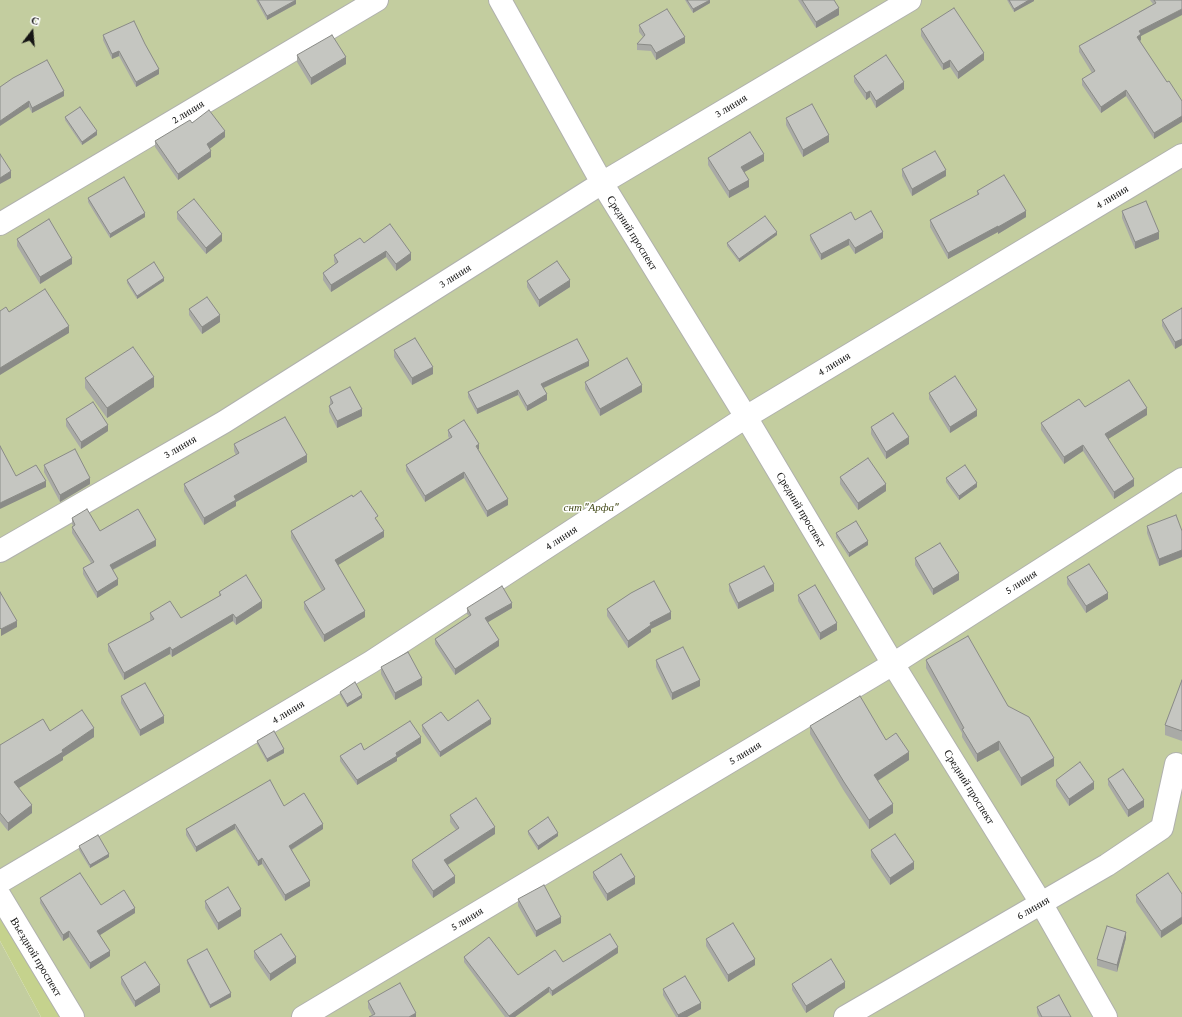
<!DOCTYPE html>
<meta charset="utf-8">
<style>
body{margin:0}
#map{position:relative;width:1182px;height:1017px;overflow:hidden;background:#f9faf6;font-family:"Crimson Pro",serif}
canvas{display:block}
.north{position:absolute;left:12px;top:12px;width:40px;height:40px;-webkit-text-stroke:3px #fff;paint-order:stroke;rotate:16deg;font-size:11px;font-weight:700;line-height:16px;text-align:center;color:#151514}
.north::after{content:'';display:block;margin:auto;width:14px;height:18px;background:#151514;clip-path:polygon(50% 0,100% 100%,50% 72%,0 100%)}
</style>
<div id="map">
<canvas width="1182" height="1017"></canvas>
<div class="north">С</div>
</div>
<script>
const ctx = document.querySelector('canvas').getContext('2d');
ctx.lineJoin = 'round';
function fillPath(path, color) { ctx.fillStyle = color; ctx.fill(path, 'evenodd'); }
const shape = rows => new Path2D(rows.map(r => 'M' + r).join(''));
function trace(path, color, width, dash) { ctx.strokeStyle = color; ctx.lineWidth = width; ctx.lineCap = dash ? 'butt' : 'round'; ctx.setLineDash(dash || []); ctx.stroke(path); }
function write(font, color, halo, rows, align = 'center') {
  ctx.font = font + ' "Crimson Pro",serif'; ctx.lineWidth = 3; ctx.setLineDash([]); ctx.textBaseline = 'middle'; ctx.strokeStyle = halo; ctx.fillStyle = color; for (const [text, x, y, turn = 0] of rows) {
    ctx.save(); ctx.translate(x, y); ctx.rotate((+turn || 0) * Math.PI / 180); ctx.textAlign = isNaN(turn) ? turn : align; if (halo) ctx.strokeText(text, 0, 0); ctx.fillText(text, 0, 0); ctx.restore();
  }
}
const green = shape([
 [0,0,1182,0,1182,1017,73,1017,0,899],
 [0,941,41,1017,0,1017]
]);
const forest = shape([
 [0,899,73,1017,41,1017,0,941]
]);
const minor = shape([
 [500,0,602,183,746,417,893,664,1041,903,1106,1017],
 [0,224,377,0],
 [0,551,224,422,602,183,910,0],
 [0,882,371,662,746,417,1182,155],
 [0,896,73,1017],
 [303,1017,893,664,1182,479],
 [845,1017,1107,865,1162,828,1176,764]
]);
const wall = shape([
 [256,0,296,0,296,4,267,20],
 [685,0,710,0,710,3,693,13],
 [798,0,834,0,839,15,816,28],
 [1007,0,1034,0,1034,1,1014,12],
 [1150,0,1182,0,1141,36,1141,40,1140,41,1167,82,1154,139,1126,96,1101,113,1082,85,1082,79,1092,73,1079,52,1079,46,1153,4],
 [639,25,685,43,656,60,651,51,637,50,637,44,643,37,639,32],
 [921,29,984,60,958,79,950,67,943,70,921,36],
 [103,35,159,74,136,87,119,56,112,59,103,40],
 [297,55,346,64,311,85,297,62],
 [854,76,904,89,876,108,870,97,866,100,854,82],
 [0,87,64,96,32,113,29,107],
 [65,117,97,135,82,145,65,120],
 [786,118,829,142,803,157,786,125],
 [192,123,225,137,210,148,211,157,178,180,155,147,155,141],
 [708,158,764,161,744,172,749,187,729,198,708,165],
 [902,169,946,176,912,196,902,176],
 [977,191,1026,217,998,234,998,232,948,259,930,227,930,220,977,195],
 [88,198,145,217,110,238,88,202],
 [1122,211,1159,239,1135,249,1122,218],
 [177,212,222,241,206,254,177,219],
 [855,220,883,238,855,254,849,245,821,260,810,240,810,235],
 [390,224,411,260,396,271,386,257,331,292,323,280,323,273,335,264,334,261,334,255,364,243],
 [777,235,739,262,727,246,727,243],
 [17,239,72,264,40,284,17,246],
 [127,280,164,281,137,299,127,283],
 [527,281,570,287,539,307,527,287],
 [1182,308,1182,345,1175,349,1162,326,1162,320],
 [189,309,220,322,202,334,189,315],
 [394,350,433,374,412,385,394,357],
 [589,366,544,388,547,400,527,411,518,395,477,414,468,397,468,392],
 [85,378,154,387,107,418,85,388],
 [585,382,642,392,600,416,585,389],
 [929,393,977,416,950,433,929,399],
 [330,397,362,416,337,428,329,412,329,406,330,404],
 [1085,407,1147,415,1108,439,1134,486,1114,499,1083,451,1064,464,1041,430,1041,423],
 [66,419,108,431,81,449,66,426],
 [871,427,909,444,886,459,871,434],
 [448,430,479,451,508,505,487,517,464,478,425,502,406,471,406,465,449,438,448,436],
 [234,444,307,462,236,502,236,506,204,525,184,491,184,484,236,455,234,451],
 [44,465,90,484,60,502,44,472],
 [840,477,886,491,858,510,840,484],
 [946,478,977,487,959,500,946,482],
 [353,497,378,521,384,537,338,565,365,617,324,642,304,609,304,602,322,591,291,538,291,531],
 [72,518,100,531,156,546,113,570,118,585,97,598,83,574,83,568,91,563,72,533,72,527,73,526,72,524],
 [1147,526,1182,531,1182,557,1159,566,1147,533],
 [836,533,868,545,849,557,836,537],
 [915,558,959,580,933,595,915,565],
 [1067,577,1108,599,1086,613,1067,584],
 [729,584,774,591,738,609,729,591],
 [219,592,262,608,236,625,233,621,172,657,170,654,124,680,108,651,108,644,151,621,150,620,150,613,181,618,219,596],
 [798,595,837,630,820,640,798,601],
 [467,608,512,608,488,622,499,646,455,675,435,644,435,639,469,616,467,614],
 [607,609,671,619,651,629,651,632,628,648,607,616],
 [656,660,700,686,672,700,656,667],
 [926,660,1008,706,1054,766,1021,786,999,750,977,762,962,737,962,733,926,668],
 [381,667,422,685,395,700,381,674],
 [1182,680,1182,741,1165,735,1165,725],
 [340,692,362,698,347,707,340,695],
 [121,696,164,723,140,736,121,703],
 [448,721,491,724,440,757,422,731,422,725],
 [810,726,886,740,909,760,878,781,893,813,869,829,844,791,810,734],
 [50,731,94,737,63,757,63,760,19,788,32,813,8,831,0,821,0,745],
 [257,741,284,753,267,762,257,744],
 [421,743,397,758,397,761,357,785,340,761,340,756,364,750],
 [1108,779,1144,807,1128,817,1108,785],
 [1056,780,1094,789,1069,806,1056,786],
 [284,806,323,829,292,850,310,886,285,901,262,864,258,866,235,829,196,852,186,835,186,829],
 [450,815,495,834,448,865,455,883,433,898,412,867,412,860,456,830,450,822],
 [528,831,558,836,538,850,528,834],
 [79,846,109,857,90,868,79,850],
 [871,850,914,869,890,885,871,857],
 [593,872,635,884,607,901,593,878],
 [1168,873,1161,938,1136,902,1136,895],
 [40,898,101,905,135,913,100,935,110,956,90,969,69,937,63,941,40,903],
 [518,899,561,923,536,937,518,906],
 [205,901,241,916,218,930,205,908],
 [1126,938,1117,972,1097,966,1097,959],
 [706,939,755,965,728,982,706,946],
 [254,951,296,963,270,981,254,958],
 [618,953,552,996,549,992,515,1017,505,1017,464,962,464,957,518,975,563,962],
 [187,960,231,997,210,1008,187,963],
 [121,977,160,992,135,1007,121,984],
 [792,984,845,988,806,1013,792,990],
 [663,989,701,1009,687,1017,676,1017,663,995],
 [368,1001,416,1017,372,1015,368,1008],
 [1037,1007,1071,1017,1039,1017,1037,1013]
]);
const shadedWall = shape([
 [296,0,296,4,267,20,267,16],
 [710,0,710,3,693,13,693,9],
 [1029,0,1034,0,1034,1,1014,12,1014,9],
 [839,8,839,15,816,28,816,22],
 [1182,9,1182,15,1141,36,1141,40,1137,43,1137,37,1139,31],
 [685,37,685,43,656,60,656,53],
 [119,51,119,56,112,59,112,54],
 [984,53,984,60,958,79,958,72],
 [346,57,346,64,311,85,311,78],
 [950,60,950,67,943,70,943,64],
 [159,69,159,74,136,87,136,82],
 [904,82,904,89,876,108,876,101],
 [1126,90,1126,96,1101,113,1101,107],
 [64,91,64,96,32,113,32,108],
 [870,91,870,97,866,100,866,93],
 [29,101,29,107,0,126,0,121],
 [1182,116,1182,122,1154,139,1154,133],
 [97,131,97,135,82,145,82,142],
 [225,131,225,137,207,151,207,144],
 [829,135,829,142,803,157,803,150],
 [211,151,211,157,178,180,178,174],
 [764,154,764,161,741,174,741,167],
 [946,170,946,176,912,196,912,189],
 [11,171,11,178,0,184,0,178],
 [749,180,749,187,729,198,729,191],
 [1026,211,1026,217,998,234,998,227],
 [145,213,145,217,110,238,110,234],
 [998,226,998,232,948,259,948,253],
 [777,232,777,235,739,262,739,259],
 [883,232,883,238,855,254,855,248],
 [1159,232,1159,239,1135,249,1135,242],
 [222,234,222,241,206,254,206,248],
 [849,239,849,245,821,260,821,254],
 [386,251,386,257,331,292,331,285],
 [411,253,411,260,396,271,396,264],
 [72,258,72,264,40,284,40,277],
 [164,278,164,281,137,299,137,296],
 [570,280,570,287,539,307,539,300],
 [220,315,220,322,202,334,202,327],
 [69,326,69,333,0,375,0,368],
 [1182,339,1182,345,1175,349,1175,342],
 [589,361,589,366,541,389,541,384],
 [433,367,433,374,412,385,412,378],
 [154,377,154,387,107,418,107,408],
 [642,385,642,392,600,416,600,409],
 [518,390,518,395,477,414,477,409],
 [547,394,547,400,527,411,527,406],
 [1147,408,1147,415,1105,441,1105,434],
 [362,409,362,416,337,428,337,421],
 [977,410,977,416,950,433,950,427],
 [108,425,108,431,81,449,81,442],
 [909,437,909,444,886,459,886,452],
 [479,444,479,450,476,446],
 [1083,445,1083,451,1064,464,1064,457],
 [307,455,307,462,236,502,236,506,204,525,204,518,234,496],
 [464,472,464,478,425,502,425,496],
 [90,478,90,484,60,502,60,495],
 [1134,479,1134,486,1114,499,1114,492],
 [46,481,46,487,0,509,0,503],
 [977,483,977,487,959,500,959,496],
 [886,484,886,491,858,510,858,503],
 [508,499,508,505,487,517,487,511],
 [384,531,384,537,335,567,335,560],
 [156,540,156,546,110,571,110,565],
 [868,541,868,545,849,557,849,553],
 [1182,550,1182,557,1159,566,1159,559],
 [959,573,959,580,933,595,933,589],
 [118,579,118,585,97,598,97,592],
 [774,584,774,591,738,609,738,603],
 [1108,593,1108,599,1086,613,1086,606],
 [262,601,262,608,236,625,236,618],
 [512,603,512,608,485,624,485,618],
 [365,611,365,617,324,642,324,635],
 [671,612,671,619,651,629,651,632,628,648,628,641,650,623],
 [233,614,233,621,172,657,172,650],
 [17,621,17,627,1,636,1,629],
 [837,623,837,630,820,640,820,633],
 [499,640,499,646,455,675,455,669],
 [170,647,170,654,124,680,124,673],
 [422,678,422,685,395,700,395,693],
 [700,680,700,686,672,700,672,693],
 [362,695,362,698,347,707,347,704],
 [164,716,164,723,140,736,140,730],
 [491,719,491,724,440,757,440,752],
 [94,728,94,737,63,757,63,760,14,791,14,782],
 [421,737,421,743,397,758,397,761,357,785,357,780,396,753],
 [999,741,999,750,977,762,977,754],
 [284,749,284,753,267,762,267,759],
 [909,752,909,760,874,783,874,775],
 [1054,758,1054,766,1021,786,1021,778],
 [1094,782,1094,789,1069,806,1069,799],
 [1144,800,1144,807,1128,817,1128,810],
 [893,804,893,813,869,829,869,820],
 [32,805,32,813,8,831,8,823],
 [235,824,235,829,196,852,196,847],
 [323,824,323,829,289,851,289,846],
 [495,827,495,834,444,867,444,860],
 [558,833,558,836,538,850,538,846],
 [109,854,109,857,90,868,90,865],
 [262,858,262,864,258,866,258,861],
 [914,862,914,869,890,885,890,878],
 [455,876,455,883,433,898,433,891],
 [635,877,635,884,607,901,607,894],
 [310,881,310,886,285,901,285,895],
 [135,908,135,913,97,937,97,931],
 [241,909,241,916,218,930,218,923],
 [561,917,561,923,536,937,536,931],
 [1182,917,1182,924,1161,938,1161,931],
 [69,931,69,937,63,941,63,935],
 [1126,932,1126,938,1117,972,1117,965],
 [618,947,618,953,552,996,552,991],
 [110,951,110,956,90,969,90,963],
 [296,957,296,963,270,981,270,974],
 [755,959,755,965,728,982,728,975],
 [845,982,845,988,806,1013,806,1006],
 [160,985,160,992,135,1007,135,1001],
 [549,987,549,992,515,1017,509,1017,509,1016],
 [231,993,231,997,210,1008,210,1005],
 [701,1003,701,1009,687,1017,678,1017,678,1015],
 [416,1013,416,1017,409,1017]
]);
const building = shape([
 [258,0,296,0,267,16,258,0],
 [687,0,710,0,693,9,687,0],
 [802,0,834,0,839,8,816,22,802,0],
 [1009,0,1029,0,1014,9,1009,0],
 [1154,0,1182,0,1182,9,1139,31,1141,34,1137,37,1167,82,1169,81,1182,101,1182,116,1154,133,1126,90,1101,107,1082,79,1095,71,1079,46,1156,3,1154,0],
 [954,8,984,53,958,72,950,60,943,64,921,29,954,8],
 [667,9,685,37,656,53,651,45,637,44,645,35,639,25,667,9],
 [134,21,145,44,159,69,136,82,119,51,112,54,103,35,134,21],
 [332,35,346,57,311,78,297,55,332,35],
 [886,55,904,82,876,101,870,91,866,93,854,76,886,55],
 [47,60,64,91,32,108,29,101,0,121,0,87,13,78,47,60],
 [812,104,829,135,803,150,786,118,812,104],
 [80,107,97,131,82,142,65,117,80,107],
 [209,110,225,131,207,144,211,151,178,174,155,141,190,120,192,123,209,110],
 [750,132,764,154,741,167,749,180,729,191,708,158,750,132],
 [935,151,946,170,912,189,902,169,935,151],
 [0,154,11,171,0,178,0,154],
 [1004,175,1026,211,998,227,998,226,948,253,930,220,979,194,977,191,1004,175],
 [124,177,145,213,110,234,88,198,124,177],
 [194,199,222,234,206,248,177,212,194,199],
 [1146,201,1159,232,1135,242,1122,211,1146,201],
 [871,211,883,232,855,248,849,239,821,254,810,235,851,212,855,220,871,211],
 [765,216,777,232,739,259,727,243,765,216],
 [49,219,72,258,40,277,17,239,49,219],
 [390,224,411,253,396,264,386,251,331,285,323,273,338,262,334,255,360,238,364,243,390,224],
 [557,261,570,280,539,300,527,281,557,261],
 [154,262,164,278,137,296,127,280,154,262],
 [45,289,69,326,0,368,0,311,6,307,9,312,45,289],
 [207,297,220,315,202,327,189,309,207,297],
 [1182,308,1182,339,1175,342,1162,320,1182,308],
 [415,338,433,367,412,378,394,350,415,338],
 [577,339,589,361,541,384,547,394,527,406,518,390,477,409,468,392,577,339],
 [133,347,154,377,107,408,85,378,133,347],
 [627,358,642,385,600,409,585,382,627,358],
 [955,376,977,410,950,427,929,393,955,376],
 [1129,380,1147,408,1105,434,1134,479,1114,492,1083,445,1064,457,1041,423,1079,399,1085,407,1129,380],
 [350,387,362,409,337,421,329,406,333,403,330,397,350,387],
 [93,402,108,425,81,442,66,419,93,402],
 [893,413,909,437,886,452,871,427,893,413],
 [285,417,307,455,234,496,236,500,204,518,184,484,239,453,234,444,285,417],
 [464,420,479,444,476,446,508,499,487,511,464,472,425,496,406,465,452,437,448,430,464,420],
 [0,446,16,476,36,465,46,481,0,503,0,446],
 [75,449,90,478,60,495,44,465,75,449],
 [868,458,886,484,858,503,840,477,868,458],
 [965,465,977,483,959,496,946,478,965,465],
 [361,491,378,516,375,518,384,531,335,560,365,611,324,635,304,602,325,589,291,531,352,495,353,497,361,491],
 [87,509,100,531,138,509,156,540,110,565,118,579,97,592,83,568,94,562,72,527,75,525,72,518,87,509],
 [1176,515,1182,531,1182,550,1159,559,1147,526,1176,515],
 [856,521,868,541,849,553,836,533,856,521],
 [940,543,959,573,933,589,915,558,940,543],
 [1089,564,1108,593,1086,606,1067,577,1089,564],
 [764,566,774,584,738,603,729,584,764,566],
 [246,575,262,601,236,618,233,614,172,650,170,647,124,673,108,644,154,619,150,613,170,601,181,618,221,595,219,592,246,575],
 [654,581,671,612,650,623,651,625,628,641,607,609,631,593,654,581],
 [815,585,837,623,820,633,798,595,815,585],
 [502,586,512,603,485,618,499,640,455,669,435,639,471,615,467,608,502,586],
 [0,592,17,621,1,629,0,628,0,592],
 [968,636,1008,706,1029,717,1054,758,1021,778,999,741,977,754,962,729,964,728,926,660,968,636],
 [683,647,700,680,672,693,656,660,683,647],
 [408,652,422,678,395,693,381,667,408,652],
 [1182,680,1182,731,1165,725,1182,680],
 [355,682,362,695,347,704,340,692,355,682],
 [145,683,164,716,140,730,121,696,145,683],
 [860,696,886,740,896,733,909,752,874,775,893,804,869,820,844,782,810,726,860,696],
 [478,700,491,719,440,752,422,725,441,712,448,721,478,700],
 [82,710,94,728,62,750,63,752,14,782,32,805,8,823,0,813,0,745,43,719,50,731,82,710],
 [410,721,421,737,396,753,397,756,357,780,340,756,361,743,364,750,410,721],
 [274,731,284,749,267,759,257,741,274,731],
 [1080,762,1094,782,1069,799,1056,780,1080,762],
 [1123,769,1144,800,1128,810,1108,779,1123,769],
 [270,780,284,806,304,793,323,824,289,846,310,881,285,895,262,858,258,861,235,824,196,847,186,829,270,780],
 [476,798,495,827,444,860,455,876,433,891,412,860,459,828,450,815,476,798],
 [548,817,558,833,538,846,528,831,548,817],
 [895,834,914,862,890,878,871,850,895,834],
 [98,835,109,854,90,865,79,846,98,835],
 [621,854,635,877,607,894,593,872,621,854],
 [80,873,101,905,124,890,135,908,97,931,110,951,90,963,69,931,63,935,40,898,80,873],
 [1168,873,1182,894,1182,917,1161,931,1136,895,1168,873],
 [544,885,561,917,536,931,518,899,544,885],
 [228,887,241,909,218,923,205,901,228,887],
 [733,923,755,959,728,975,706,939,733,923],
 [1107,926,1126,932,1117,965,1097,959,1107,926],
 [281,934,296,957,270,974,254,951,281,934],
 [610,934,618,947,552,991,549,987,509,1016,464,957,489,937,518,975,555,950,563,962,610,934],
 [207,949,231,993,210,1005,187,960,207,949],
 [831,959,845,982,806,1006,792,984,831,959],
 [145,962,160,985,135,1001,121,977,145,962],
 [685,976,701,1003,678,1015,663,989,685,976],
 [400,983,416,1013,409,1017,369,1017,375,1014,368,1001,400,983],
 [1059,995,1071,1017,1042,1017,1037,1007,1059,995]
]);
const streetNames = [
 ["3 линия",731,106,-31],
 ["2 линия",188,112,-31],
 ["4 линия",1112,197,-31],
 ["Средний проспект",632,233,58],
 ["3 линия",455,276,-32],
 ["4 линия",834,364,-31],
 ["3 линия",180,447,-30],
 ["Средний проспект",801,510,59],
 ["4 линия",561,538,-33],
 ["5 линия",1021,582,-33],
 ["4 линия",288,712,-31],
 ["5 линия",745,753,-31],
 ["Средний проспект",969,787,58],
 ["6 линия",1033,908,-30],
 ["5 линия",467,919,-31],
 ["Въездной проспект",36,957,59]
];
const parkNames = [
 ["снт \"Арфа\"",591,508]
];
fillPath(green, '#c3cd9f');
fillPath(forest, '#c5d28d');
trace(minor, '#b0b1ad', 24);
trace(minor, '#fff', 22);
fillPath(wall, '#a9aaa6');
fillPath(shadedWall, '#8a8b87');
fillPath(building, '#c5c6c1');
trace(building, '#8a8b87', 1);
write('11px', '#151514', '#fff', streetNames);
write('italic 11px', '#434a18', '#fff', parkNames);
</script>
